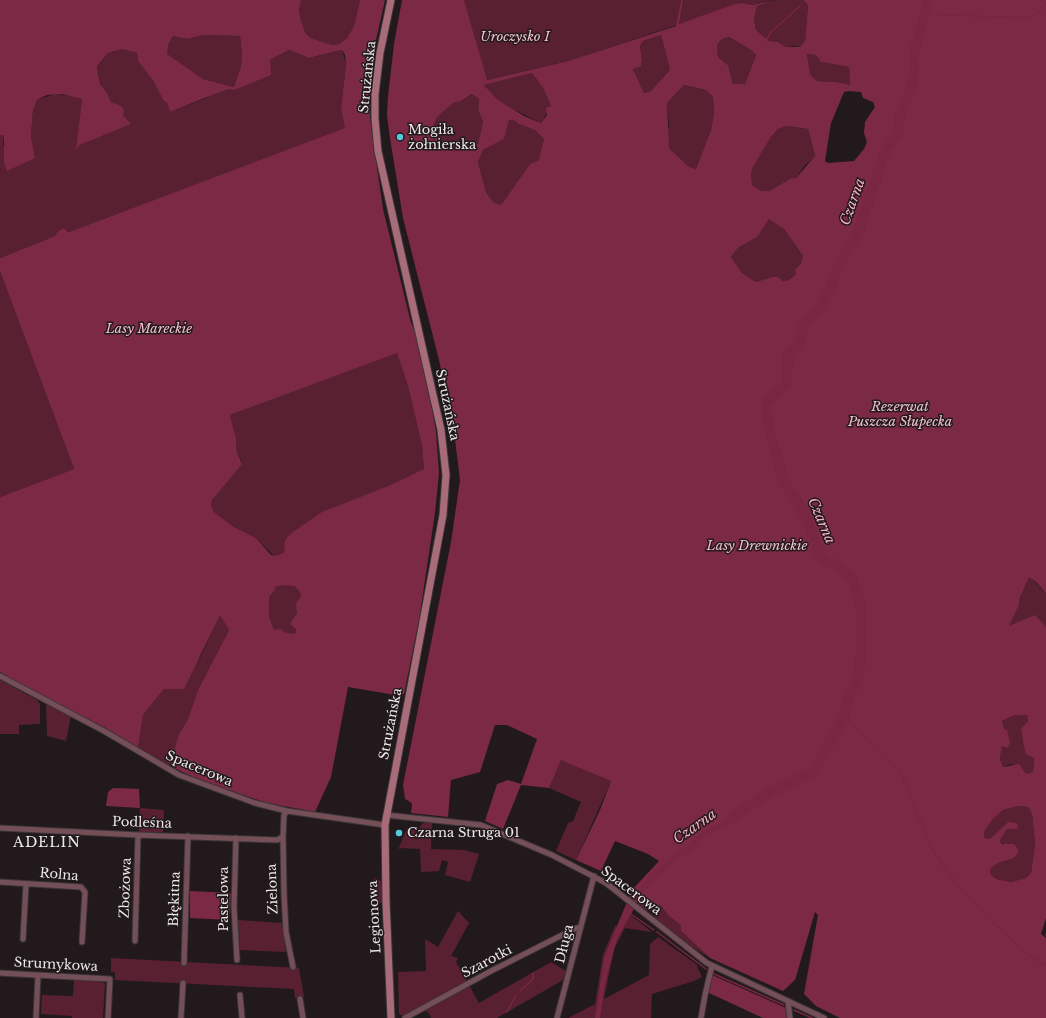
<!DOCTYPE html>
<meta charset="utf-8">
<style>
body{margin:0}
canvas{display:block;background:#21191b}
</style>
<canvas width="1046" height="1018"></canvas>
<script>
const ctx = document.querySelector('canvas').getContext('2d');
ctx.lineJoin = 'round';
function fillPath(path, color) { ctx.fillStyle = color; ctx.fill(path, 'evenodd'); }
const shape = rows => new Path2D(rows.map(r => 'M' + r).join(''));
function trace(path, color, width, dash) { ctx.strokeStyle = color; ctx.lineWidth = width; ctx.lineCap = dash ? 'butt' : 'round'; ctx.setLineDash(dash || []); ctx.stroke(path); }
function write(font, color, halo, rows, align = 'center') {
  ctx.font = font + ' "Libre Baskerville",serif'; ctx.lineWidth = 3; ctx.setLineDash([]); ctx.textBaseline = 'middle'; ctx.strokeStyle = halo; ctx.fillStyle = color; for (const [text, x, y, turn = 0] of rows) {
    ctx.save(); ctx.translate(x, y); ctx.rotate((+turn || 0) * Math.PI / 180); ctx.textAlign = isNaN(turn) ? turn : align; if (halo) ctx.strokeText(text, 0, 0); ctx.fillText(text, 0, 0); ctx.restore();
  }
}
const green = shape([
 [301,0,360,0,354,26,347,38,339,44,332,45,311,38,303,29,301,21,299,10],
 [464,0,681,0,677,25,568,61,486,80],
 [683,0,774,0,752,5,743,3,679,24],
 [777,0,803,0,808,5,805,41,800,47,795,46,786,47,778,42,769,41,756,30,754,19,757,6],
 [203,35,240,36,242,55,241,66,234,87,203,79,166,54,168,45,173,36,187,39],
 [661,35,670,70,651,91,644,93,633,69,641,65,642,60,640,46,643,41],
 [729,37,751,50,756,55,745,84,733,84,728,65,719,58,717,53,717,45,722,39],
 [122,49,137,53,138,61,154,82,163,100,167,103,170,112,229,89,234,90,270,60,289,50,309,58,342,50,346,64,341,108,346,128,77,229,67,232,64,228,58,231,55,236,0,258,0,135,4,136,3,146,35,158,31,136,33,110,37,100,54,94,73,95,82,98,77,149,80,145,131,124,123,115,124,110,111,102,107,93,100,84,98,71,97,68,107,54],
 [807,54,816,55,822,62,849,67,850,86,837,82,817,81,810,74],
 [532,73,543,88,551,106,541,123,513,109,497,99,484,85],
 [684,85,706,90,713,97,714,113,711,130,696,169,688,166,669,148,667,133,669,126,667,103],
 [473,94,479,99,478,110,483,122,478,143,474,148,449,147,441,144,434,124,436,117,453,103,461,101],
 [509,120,516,121,535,130,544,139,541,157,538,161,530,164,501,205,493,202,486,192,478,162,483,150,504,139],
 [786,126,808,129,815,157,805,165,796,178,785,182,769,191,761,191,752,185,751,173,753,167,771,137,778,129],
 [769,218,784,229,803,256,801,263,795,268,797,273,789,280,783,281,778,277,772,277,756,282,742,273,731,257,738,248,757,237,767,220],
 [0,271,74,469,0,497],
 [397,352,408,386,422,446,424,469,283,664,266,617,274,556,256,538,234,527,214,512,211,506,212,500,242,462,236,449,236,438,230,415],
 [1029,576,1046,593,1046,627,1035,616,1008,627,1019,605,1019,600],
 [220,614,229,630,198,690,188,719,178,736,170,766,138,748,143,715,164,689,200,658],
 [0,680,37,700,40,704,40,724,19,725,19,734,0,734],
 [48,705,71,716,66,741,47,736,46,706],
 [1015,715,1027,715,1028,721,1021,728,1023,743,1034,758,1033,772,1026,774,1022,769,1011,764,1003,767,1000,759,1004,729,1002,721],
 [561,759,611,781,576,860,556,851,568,823,573,821,581,802,549,788],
 [1018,806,1028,807,1032,814,1035,844,1031,873,1026,878,1011,882,996,879,990,874,991,868,998,863,1014,858,1000,840,1007,829,1008,822,990,839,984,838,984,832,993,819,1003,810],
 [140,808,164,810,163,832,139,832],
 [423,823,432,823,431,849,464,850,479,854,470,882,445,875,448,862,442,860,439,871,421,872,420,849,400,848,398,850,407,828,413,830,414,828,419,828],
 [374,878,380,880,382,886,382,903,375,902],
 [638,902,649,906,655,904,661,906,669,916,682,925,681,931,710,958,691,946,654,917,656,912,644,910,637,905],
 [624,910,652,932,625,928,614,949,604,999,649,975,650,944,658,937,696,964,702,977,694,981,652,994,651,1018,568,1018,595,1004,603,955,615,926,617,926],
 [458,911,469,923,451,956,458,958,456,962,467,981,403,1016,399,1014,398,972,426,971,425,939,438,947],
 [238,920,282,923,286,952,240,950],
 [111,958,299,968,304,997,295,998,294,989,115,980,115,972,111,972],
 [551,962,566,971,563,980,497,1018,431,1018,429,1013,425,1011,469,985,479,1003],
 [74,979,102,981,105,984,103,1018,72,1018,72,1016,41,1014,42,995,73,996]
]);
const forest = shape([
 [0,0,301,0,299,10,301,21,305,32,311,38,332,45,339,44,347,38,354,26,360,0,385,0,369,71,370,118,383,209,411,323,420,341,436,432,439,473,435,513,419,620,404,694,395,695,348,687,331,777,315,812,267,803,199,780,170,766,178,736,188,719,198,690,229,630,220,615,184,689,164,689,143,715,138,748,104,727,24,687,0,672,0,497,74,469,0,271,0,258,55,236,58,231,64,228,68,232,77,229,345,128,341,108,346,64,345,55,342,50,337,51,309,58,289,50,270,60,271,75,234,90,229,89,202,99,170,112,167,103,163,100,154,82,138,61,137,53,122,49,112,52,107,54,97,67,100,84,107,93,111,102,121,106,124,110,123,115,131,124,80,145,76,150,82,99,63,94,47,95,37,100,33,110,31,136,35,158,7,171,4,162,4,136,0,135],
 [203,35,240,36,242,55,241,66,234,87,203,79,167,54,168,45,173,36,187,39],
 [397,353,408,386,422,446,424,469,391,485,322,512,290,534,285,541,284,553,276,556,271,555,256,538,234,527,214,512,211,506,212,500,242,464,236,449,236,438,230,415],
 [283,585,295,586,300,592,301,596,296,604,297,613,290,624,296,629,296,633,293,634,285,633,281,629,274,630,269,617,269,597,274,591,275,587],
 [402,0,464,0,487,80,568,61,676,26,681,0,683,0,679,24,735,4,743,3,752,5,777,0,757,6,754,19,756,30,769,41,778,42,786,47,800,47,805,41,808,5,803,0,1046,0,1046,593,1036,582,1029,577,1019,600,1019,605,1009,626,1035,615,1046,627,1046,918,1041,934,1046,938,1046,1018,840,1018,816,1006,804,994,818,915,815,912,795,980,783,991,710,958,681,931,681,925,669,916,661,906,655,904,649,906,629,897,631,891,659,861,648,854,615,841,601,871,576,860,600,810,611,781,561,760,549,788,521,785,503,829,485,821,497,784,508,780,521,784,537,739,507,725,495,725,480,772,451,780,448,817,411,813,412,803,405,799,403,785,451,542,460,480,454,431,439,360,403,218,390,138,387,115,388,96,394,44],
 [661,35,670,70,651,91,644,93,633,69,641,66,642,60,640,46,643,41],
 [729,37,751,50,756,55,745,84,733,84,728,65,719,58,717,53,717,45,722,39],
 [807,54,816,55,821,62,849,67,850,85,837,82,817,81,810,74],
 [532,73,543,88,551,106,546,108,547,115,541,123,524,116,497,99,484,85],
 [684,85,706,90,713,97,714,113,711,130,696,169,688,166,669,148,667,103],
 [849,91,861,92,863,98,873,102,875,107,865,122,864,133,867,142,864,149,854,161,828,163,825,161,831,123,844,92],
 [472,94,479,99,478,110,483,122,478,143,474,148,449,147,441,144,434,124,437,117,453,103,461,101],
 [509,120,516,121,517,123,535,130,544,139,539,160,530,164,501,205,493,202,486,192,478,162,483,150,504,139],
 [786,126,808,129,815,156,796,178,790,179,769,191,761,191,752,185,751,173,753,167,771,137,778,129],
 [769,219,784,229,803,256,801,263,795,269,796,274,789,280,783,281,778,277,772,277,756,282,742,273,731,257,738,248,757,237],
 [1015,715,1027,715,1028,721,1021,728,1023,743,1026,754,1034,758,1033,772,1026,774,1019,764,1003,767,1000,759,1002,746,1007,748,1010,743,1007,730,1004,729,1002,721],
 [1018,806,1028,807,1032,814,1035,844,1031,873,1026,878,1011,882,996,879,990,874,991,868,998,863,1014,858,1019,851,1014,844,1002,844,1000,840,1007,829,1017,829,1018,825,1015,823,1008,822,990,839,984,838,984,832,993,819,1003,810],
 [113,788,139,789,140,808,106,806,108,792],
 [190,891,231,893,229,920,190,918],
 [712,975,786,1008,788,1018,763,1018,707,992]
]);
const water = shape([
 [741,811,742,815,734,818,728,825,706,836,697,843,690,853,678,858,645,889,617,939,605,984,600,1018,595,1018,604,958,629,897,635,894,652,873,682,849,690,846,693,840,702,832,718,825]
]);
const stream = shape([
 [924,14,1026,18,1035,16,1046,4],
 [766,42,770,33,800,6],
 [844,716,877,747],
 [883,753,900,771,933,851,955,882,990,920,1030,956,1046,965],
 [631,914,654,930],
 [657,932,706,969],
 [1046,934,1046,935],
 [714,974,784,1005],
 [520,991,533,979,533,973],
 [794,1010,812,1018],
 [507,1012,516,995]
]);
const river = shape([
 [730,819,770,792,814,771,844,716,849,695,859,677,862,630,861,610,858,595,851,576,833,563,822,560,809,524,796,498,784,483,769,427,766,403,787,385,788,354,799,343,804,325,820,307,831,286,837,268,859,230,885,152,898,134,900,115,912,86,914,70,914,53,927,4,926,0]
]);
const minor = shape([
 [0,676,104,731,179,775,255,803,287,811,385,825],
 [287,811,284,815,283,837,284,894,286,932,293,967],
 [386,815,481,825,552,855,606,883,707,963,824,1018],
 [0,828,138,835,277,840,283,837],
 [236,838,234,907,237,960],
 [0,882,81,887,85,892,82,942],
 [23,939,26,884],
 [135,941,138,835],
 [184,963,188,836],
 [0,973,110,979,108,1018],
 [240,995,242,1018],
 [300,999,303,1018],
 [788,1001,790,1018],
 [36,1018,38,975],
 [181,1018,183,983],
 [405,1018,491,971,576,928,580,928],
 [557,1018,594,876],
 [701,1018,705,995,712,966]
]);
const secondary = shape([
 [391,1018,386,901,385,825,443,515,446,475,441,430,378,151,375,119,375,94,380,53,391,0]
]);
const markers = [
 [400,137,4,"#56c9e1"],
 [399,833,4,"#56c9e1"]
];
const parkNames = [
 ["Uroczysko I",515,37],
 ["Lasy Mareckie",149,329],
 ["Rezerwat",900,407],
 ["Puszcza Słupecka",900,422],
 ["Lasy Drewnickie",757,546]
];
const streetNames = [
 ["Strużańska",368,77,-84],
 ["Strużańska",447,405,78],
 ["Strużańska",391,724,-79],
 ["Spacerowa",199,769,23],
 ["Podleśna",142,823,2],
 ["Rolna",59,875,5],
 ["Zbożowa",126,888,-88],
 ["Zielona",273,889,-92],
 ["Spacerowa",631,891,37],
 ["Błękitna",175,899,-88],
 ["Pastelowa",224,899,-90],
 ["Legionowa",375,917,-93],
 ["Długa",565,944,-76],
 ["Szarotki",487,962,-28],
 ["Strumykowa",56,965,3]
];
const poiNames = [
 ["Mogiła",408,130],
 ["żołnierska",408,145],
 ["Czarna Struga 01",407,833]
];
const waterNames = [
 ["Czarna",853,202,-70],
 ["Czarna",821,521,67],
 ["Czarna",695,827,-35]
];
const neighbourhoodNames = [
 ["ADELIN",47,843]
];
fillPath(green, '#592032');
fillPath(forest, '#7c2945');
fillPath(water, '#792642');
trace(stream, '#792642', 1.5);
trace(river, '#792642', 10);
trace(minor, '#3d3638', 7);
trace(secondary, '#3d3638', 9);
trace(minor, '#754f58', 5);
trace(secondary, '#a76b7a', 7);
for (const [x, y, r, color] of markers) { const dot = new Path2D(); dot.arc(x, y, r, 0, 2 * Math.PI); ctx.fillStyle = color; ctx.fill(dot); trace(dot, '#21191b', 1.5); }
write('italic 13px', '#f3c1cd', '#21191b', parkNames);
write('13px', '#ece7e8', '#21191b', streetNames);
write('13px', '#ece7e8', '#21191b', poiNames, 'left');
write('italic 14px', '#f8afc1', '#21191b', waterNames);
ctx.letterSpacing = '1px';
write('14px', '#ece7e8', '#21191b', neighbourhoodNames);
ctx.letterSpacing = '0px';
</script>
